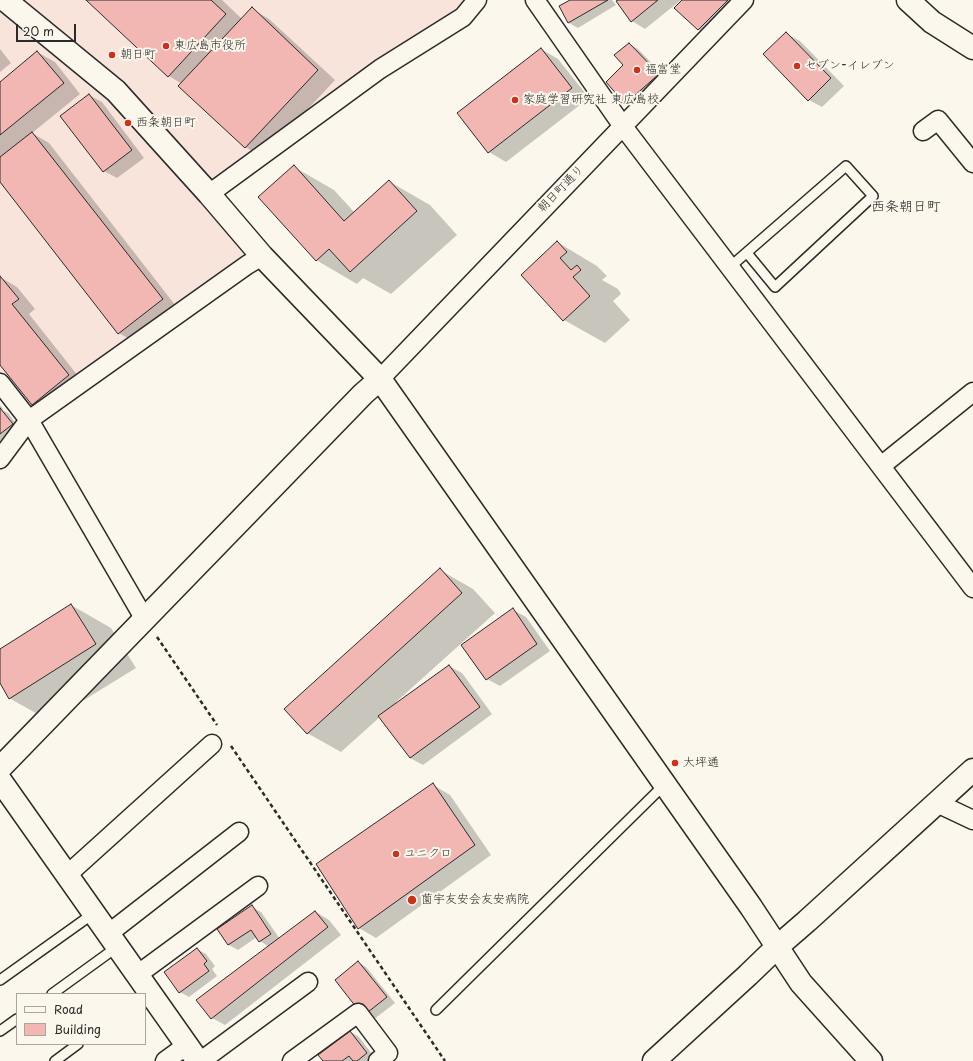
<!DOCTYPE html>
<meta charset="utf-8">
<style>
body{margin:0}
#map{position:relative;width:973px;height:1061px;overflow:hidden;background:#fbf7ec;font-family:"Playpen Sans",sans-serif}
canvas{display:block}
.legend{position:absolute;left:16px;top:993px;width:130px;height:52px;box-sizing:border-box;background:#fbf7ec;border:1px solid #a8a59f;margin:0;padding:5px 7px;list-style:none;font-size:12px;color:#2b2b2b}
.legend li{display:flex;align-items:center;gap:8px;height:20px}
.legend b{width:20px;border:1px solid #a8a59f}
.scale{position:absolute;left:16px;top:24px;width:60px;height:18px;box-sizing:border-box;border:2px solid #2b2b2b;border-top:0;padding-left:5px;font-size:12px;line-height:14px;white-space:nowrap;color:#2b2b2b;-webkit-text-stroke:3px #fbf7ec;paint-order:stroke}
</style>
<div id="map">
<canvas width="973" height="1061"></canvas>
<ul class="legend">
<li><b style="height:5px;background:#fbf7ec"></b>Road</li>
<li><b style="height:11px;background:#f3b7b3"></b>Building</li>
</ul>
<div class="scale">20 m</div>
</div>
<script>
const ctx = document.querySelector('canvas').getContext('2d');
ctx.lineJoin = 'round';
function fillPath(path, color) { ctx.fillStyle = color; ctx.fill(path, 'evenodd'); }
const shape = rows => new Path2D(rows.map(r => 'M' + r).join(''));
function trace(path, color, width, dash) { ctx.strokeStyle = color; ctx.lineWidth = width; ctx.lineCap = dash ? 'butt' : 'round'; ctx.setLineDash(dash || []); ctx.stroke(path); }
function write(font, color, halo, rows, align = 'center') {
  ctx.font = font + ' "Playpen Sans","Klee One",sans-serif'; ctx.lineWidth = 4; ctx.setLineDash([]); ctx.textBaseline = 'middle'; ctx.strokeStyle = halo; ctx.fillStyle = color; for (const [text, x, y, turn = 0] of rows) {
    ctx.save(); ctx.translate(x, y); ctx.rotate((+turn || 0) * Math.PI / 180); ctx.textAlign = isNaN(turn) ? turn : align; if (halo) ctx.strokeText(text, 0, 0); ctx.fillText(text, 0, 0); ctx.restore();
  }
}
const built = shape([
 [0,0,474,0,220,190,264,241,29,420,0,383]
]);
const shadow = shape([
 [88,0,222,0,242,19,252,9,269,19,335,80,263,157,245,147,182,84,169,76],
 [572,0,612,0,616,5,578,28,569,23,561,7],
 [620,0,681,0,645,29,632,21],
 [683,0,737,0,707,35,699,30,676,8],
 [787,34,800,41,844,86,822,107,809,100],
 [629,44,638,49,667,79,634,109,626,104,607,82,625,65],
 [0,49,11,63,0,72],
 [541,49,558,59,589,98,506,162,489,152],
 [37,52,55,62,80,94,32,133,49,143,179,310,136,343,119,333,0,181,0,83],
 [89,95,102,102,144,158,117,178,104,171],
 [294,167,334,190,355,213,390,182,430,205,457,235,391,294,363,278,357,284,316,260],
 [557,242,597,266,607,276,602,280,618,289,621,294,613,301,630,320,605,343,564,320],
 [0,277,17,287,35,309,29,314,86,386,50,415,33,405,0,363],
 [0,405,3,409,2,410,8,413,21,430,2,444,0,444],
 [440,570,473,589,495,613,396,702,397,704,449,666,462,673,492,714,423,765,410,758,380,717,341,752,307,733],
 [71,605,111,628,136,668,50,721,9,698,0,681,0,650],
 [513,610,526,617,550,651,500,686,487,679],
 [433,785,450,795,491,855,376,938,359,928],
 [252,907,261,912,280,939,316,912,329,920,341,935,225,1025,212,1018,269,947,260,941,257,937,238,950,229,945,219,929],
 [197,949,206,954,215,966,212,969,217,976,189,997,180,992,165,973],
 [358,962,366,967,395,1003,373,1020,364,1015],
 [351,1032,359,1037,375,1058,371,1061,324,1061]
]);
const building = shape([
 [86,0,211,0,226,14,168,77,86,0],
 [570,0,608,0,568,23,559,6,570,0],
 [618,0,658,0,631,22,616,1,618,0],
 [682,0,728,0,698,30,674,8,682,0],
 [252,7,318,70,245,148,178,86,252,7],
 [786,32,831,78,808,101,763,54,786,32],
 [629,43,659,74,625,104,606,82,623,65,614,55,629,43],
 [541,48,572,88,488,153,457,113,541,48],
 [37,51,64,83,0,135,0,82,37,51],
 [89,94,132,150,103,172,60,116,89,94],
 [32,132,163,299,118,334,0,182,0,157,32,132],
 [294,165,344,221,389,180,417,211,350,272,329,249,316,261,258,197,294,165],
 [557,241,567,252,560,258,571,270,577,265,581,270,573,277,590,296,563,321,521,275,557,241],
 [0,276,19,299,12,304,69,375,32,405,0,365,0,276],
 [0,408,13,424,0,434,0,408],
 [440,568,462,593,307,734,284,709,440,568],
 [71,604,96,644,9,699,0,683,0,649,71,604],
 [513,608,537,644,486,680,461,645,513,608],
 [449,665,480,707,410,758,378,716,449,665],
 [433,783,475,845,358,929,316,864,433,783],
 [252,905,271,934,259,942,251,930,228,945,217,929,252,905],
 [315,911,328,927,211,1019,196,1000,315,911],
 [197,948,207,961,204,964,209,971,179,993,164,972,197,948],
 [358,961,387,997,363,1016,335,980,358,961],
 [350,1031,367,1053,357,1061,353,1061,349,1056,342,1061,323,1061,318,1055,350,1031]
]);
const path = shape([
 [157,637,217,725],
 [231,746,445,1061]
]);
const lane = shape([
 [730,267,846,166,873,196,775,287,747,253],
 [0,980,94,913],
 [52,994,117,947],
 [436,1010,665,784],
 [0,1031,17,1019],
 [55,1061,78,1044]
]);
const street = shape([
 [535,0,622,125,973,588],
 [923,131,938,120,973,163],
 [209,194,380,69,463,17,477,0],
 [380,379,744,0],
 [0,383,29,420,0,459],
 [881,466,973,392],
 [144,618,29,420,247,265,262,256],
 [937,803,973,820],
 [67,875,212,744],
 [108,934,239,832],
 [137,975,258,886],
 [165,1061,187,1045],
 [201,1061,308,982],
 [292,1061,358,1013,388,1053,378,1061]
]);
const secondary = shape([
 [5,0,116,91,209,194,262,256,380,379,751,907,801,983,871,1061],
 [908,0,932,22,973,48],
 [0,768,363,394,380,379],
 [0,780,198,1061],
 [654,1061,748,975,777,947,807,921,973,770]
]);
const markers = [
 [166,46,4,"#c8321e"],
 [112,55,4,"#c8321e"],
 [797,66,4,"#c8321e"],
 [637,70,4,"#c8321e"],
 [515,100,4,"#c8321e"],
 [128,123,4,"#c8321e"],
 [675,763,4,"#c8321e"],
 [396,854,4,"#c8321e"],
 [412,900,5,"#c8321e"]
];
const poiNames = [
 ["東広島市役所",174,46],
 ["朝日町",120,55],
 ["セブン-イレブン",805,66],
 ["福富堂",645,70],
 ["家庭学習研究社 東広島校",523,100],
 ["西条朝日町",136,123],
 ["大坪通",683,763],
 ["ユニクロ",404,854],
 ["薗宇友安会友安病院",421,900]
];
const streetNames = [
 ["朝日町通り",561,189,-46]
];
const quarterNames = [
 ["西条朝日町",906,207]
];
fillPath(built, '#f9e4db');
fillPath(shadow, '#0003');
fillPath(building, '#f3b7b3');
trace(building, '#2b2b2b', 1);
trace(lane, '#2b2b2b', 12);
trace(street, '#2b2b2b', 21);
trace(secondary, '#2b2b2b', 25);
trace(path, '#2b2b2b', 2.5, [4, 3]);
trace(lane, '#fbf7ec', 9);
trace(street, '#fbf7ec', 18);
trace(secondary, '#fbf7ec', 22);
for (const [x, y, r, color] of markers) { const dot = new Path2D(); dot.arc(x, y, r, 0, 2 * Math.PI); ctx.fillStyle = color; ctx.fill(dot); trace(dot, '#fbf7ec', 1.5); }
write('12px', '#2b2b2b', '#fbf7ec', poiNames, 'left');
write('12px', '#2b2b2b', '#fbf7ec', streetNames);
write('14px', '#2b2b2b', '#fbf7ec', quarterNames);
</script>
